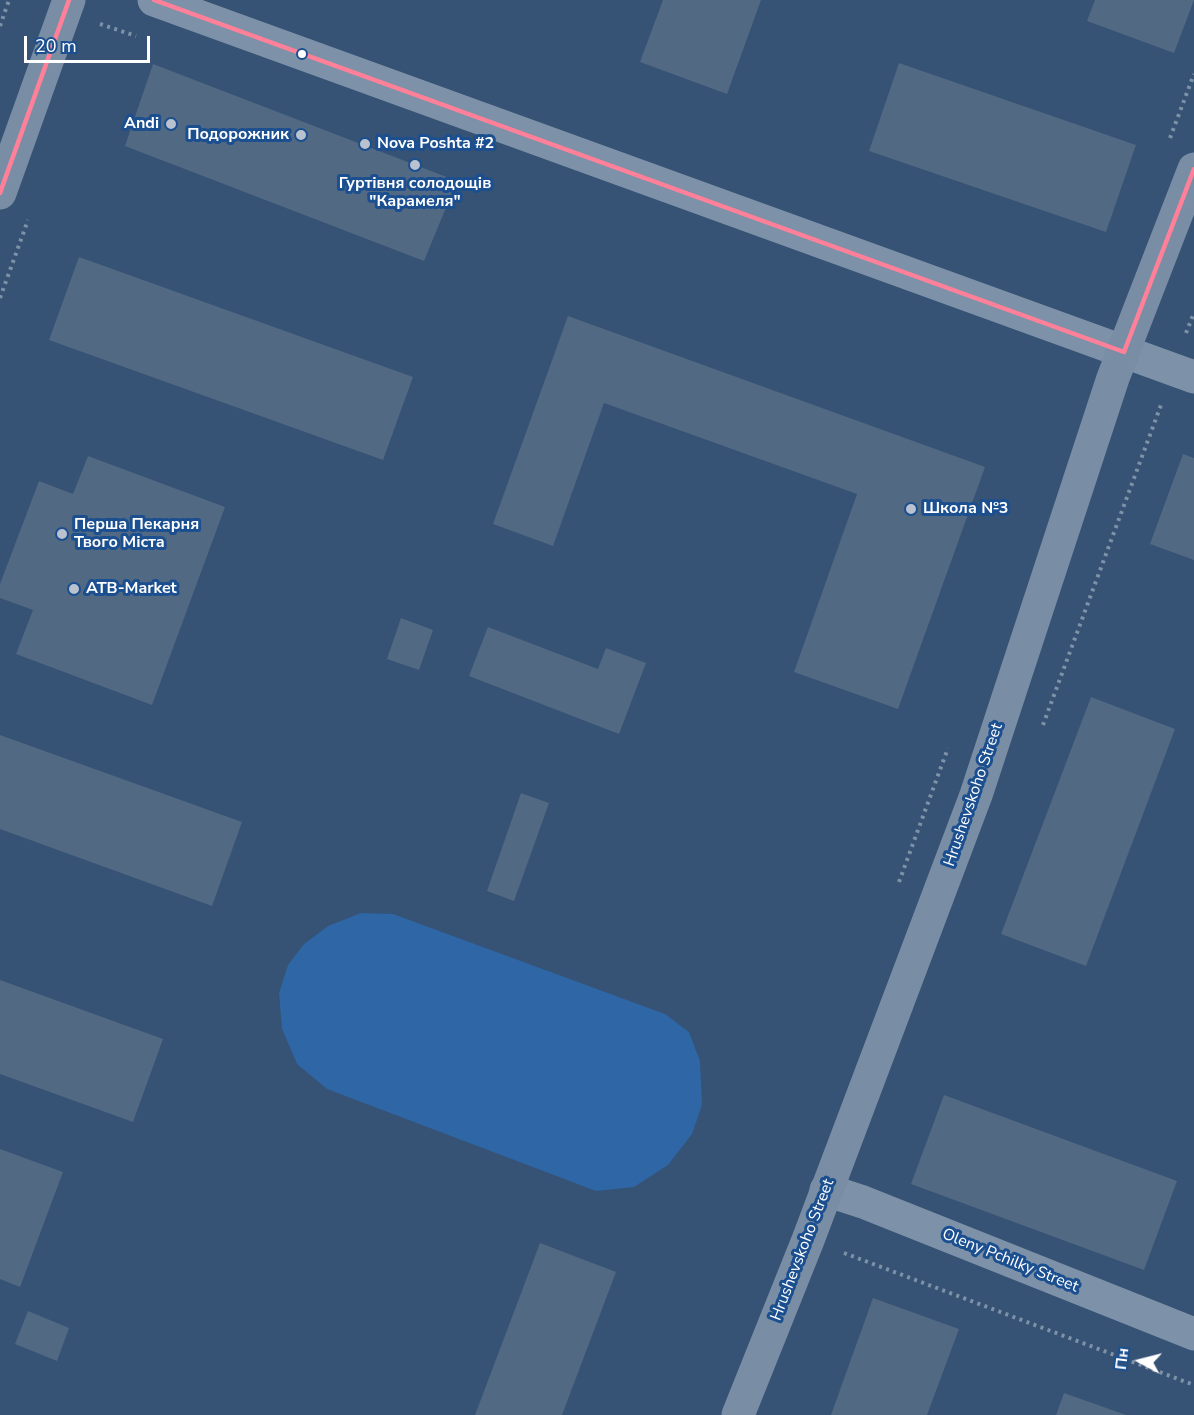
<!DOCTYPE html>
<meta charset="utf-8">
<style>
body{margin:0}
#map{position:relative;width:1194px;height:1415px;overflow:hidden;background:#365274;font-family:"Nunito Sans",sans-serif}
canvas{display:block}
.north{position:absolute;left:1110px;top:1331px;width:60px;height:60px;-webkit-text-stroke:4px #1b4f8f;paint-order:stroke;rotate:277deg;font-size:16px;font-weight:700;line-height:24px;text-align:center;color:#fff}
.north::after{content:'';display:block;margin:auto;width:21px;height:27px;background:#fff;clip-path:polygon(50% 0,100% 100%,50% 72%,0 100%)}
.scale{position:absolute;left:24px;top:36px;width:126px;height:27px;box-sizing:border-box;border:3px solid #fff;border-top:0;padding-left:8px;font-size:18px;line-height:21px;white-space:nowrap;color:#fff;-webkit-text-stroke:4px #1b4f8f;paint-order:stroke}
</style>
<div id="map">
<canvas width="1194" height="1415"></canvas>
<div class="north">Пн</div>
<div class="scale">20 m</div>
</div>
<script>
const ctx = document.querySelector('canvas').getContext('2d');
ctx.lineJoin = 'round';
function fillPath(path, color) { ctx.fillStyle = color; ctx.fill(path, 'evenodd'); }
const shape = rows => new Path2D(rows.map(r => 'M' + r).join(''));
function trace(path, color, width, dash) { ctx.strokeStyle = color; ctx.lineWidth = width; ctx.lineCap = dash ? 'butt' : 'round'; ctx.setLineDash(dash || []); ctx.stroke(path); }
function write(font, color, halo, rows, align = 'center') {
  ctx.font = font + ' "Nunito Sans",sans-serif'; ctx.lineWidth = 6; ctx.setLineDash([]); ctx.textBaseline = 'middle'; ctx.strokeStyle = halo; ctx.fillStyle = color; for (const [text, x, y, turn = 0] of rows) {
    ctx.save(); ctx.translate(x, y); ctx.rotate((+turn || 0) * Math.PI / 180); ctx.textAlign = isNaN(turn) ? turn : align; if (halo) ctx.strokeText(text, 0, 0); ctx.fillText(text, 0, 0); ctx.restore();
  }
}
const green = shape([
 [361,913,393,914,665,1014,689,1032,700,1061,702,1105,692,1134,668,1165,634,1187,596,1191,327,1089,297,1064,282,1029,279,993,288,965,304,944,328,926]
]);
const building = shape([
 [663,0,761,0,727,94,640,62],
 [1095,0,1194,0,1174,53,1087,21],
 [899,63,1136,145,1106,232,869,151],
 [153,64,457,181,424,261,125,146],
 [79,257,413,377,383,460,49,340],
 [568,316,985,467,898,709,794,672,857,494,604,403,553,546,493,524],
 [1183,454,1194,458,1194,560,1150,544],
 [88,456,225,507,152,705,16,654,33,610,0,598,0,584,39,481,73,494],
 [401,618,433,630,419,670,387,659],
 [488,627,598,669,606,648,646,663,619,734,469,676],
 [1091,697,1175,729,1086,966,1001,934],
 [0,735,242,822,212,906,0,829],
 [521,793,549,803,514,901,487,891],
 [0,980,163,1039,133,1122,0,1074],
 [944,1095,1177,1181,1144,1270,911,1184],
 [0,1149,63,1172,20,1287,0,1279],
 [540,1243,616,1272,562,1415,475,1415],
 [873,1298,959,1329,927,1415,831,1415],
 [28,1311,69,1328,57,1361,15,1344],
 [1064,1393,1126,1415,1056,1415]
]);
const path = shape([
 [100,24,136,36],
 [0,26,9,0],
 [1170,138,1194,74],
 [0,298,28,220],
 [1186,333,1194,313],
 [1043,725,1161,405],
 [899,882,948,748],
 [844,1253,1194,1385]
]);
const street = shape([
 [154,0,1194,377],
 [826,1190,863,1202,1194,1334]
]);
const secondary = shape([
 [0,193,69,0],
 [738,1415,808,1240,976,795,1113,378,1194,169]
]);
const bus1 = shape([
 [154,0,1124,352,1194,169],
 [0,193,69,0]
]);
const markers = [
 [302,54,5,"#fff"],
 [171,124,6,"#b9c2ce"],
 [301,135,6,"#b9c2ce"],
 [365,144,6,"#b9c2ce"],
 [415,165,6,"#b9c2ce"],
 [911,509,6,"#b9c2ce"],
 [62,534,6,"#b9c2ce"],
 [74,589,6,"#b9c2ce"]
];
const poiNames = [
 ["Andi",159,124,"right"],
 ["Подорожник",289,135,"right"],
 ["Nova Poshta #2",377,144],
 ["Гуртівня солодощів",415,184,"center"],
 ["\"Карамеля\"",415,202,"center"],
 ["Школа №3",923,509],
 ["Перша Пекарня",74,525],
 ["Твого Міста",74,543],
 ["ATB-Market",86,589]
];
const streetNames = [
 ["Hrushevskoho Street",974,795,-71],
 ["Hrushevskoho Street",803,1250,-69],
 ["Oleny Pchilky Street",1010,1261,22]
];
fillPath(green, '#2f66a5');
fillPath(building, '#526984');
trace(path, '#7d92a8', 4, [3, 4.5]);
trace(street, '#7d92a8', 33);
trace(secondary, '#798da4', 33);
trace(bus1, '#ff8098', 4.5);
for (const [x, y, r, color] of markers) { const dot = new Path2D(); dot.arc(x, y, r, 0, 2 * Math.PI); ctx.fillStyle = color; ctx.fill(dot); trace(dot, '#1b4f8f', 2); }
write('bold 16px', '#fff', '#1b4f8f', poiNames, 'left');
write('16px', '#fff', '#1b4f8f', streetNames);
</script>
